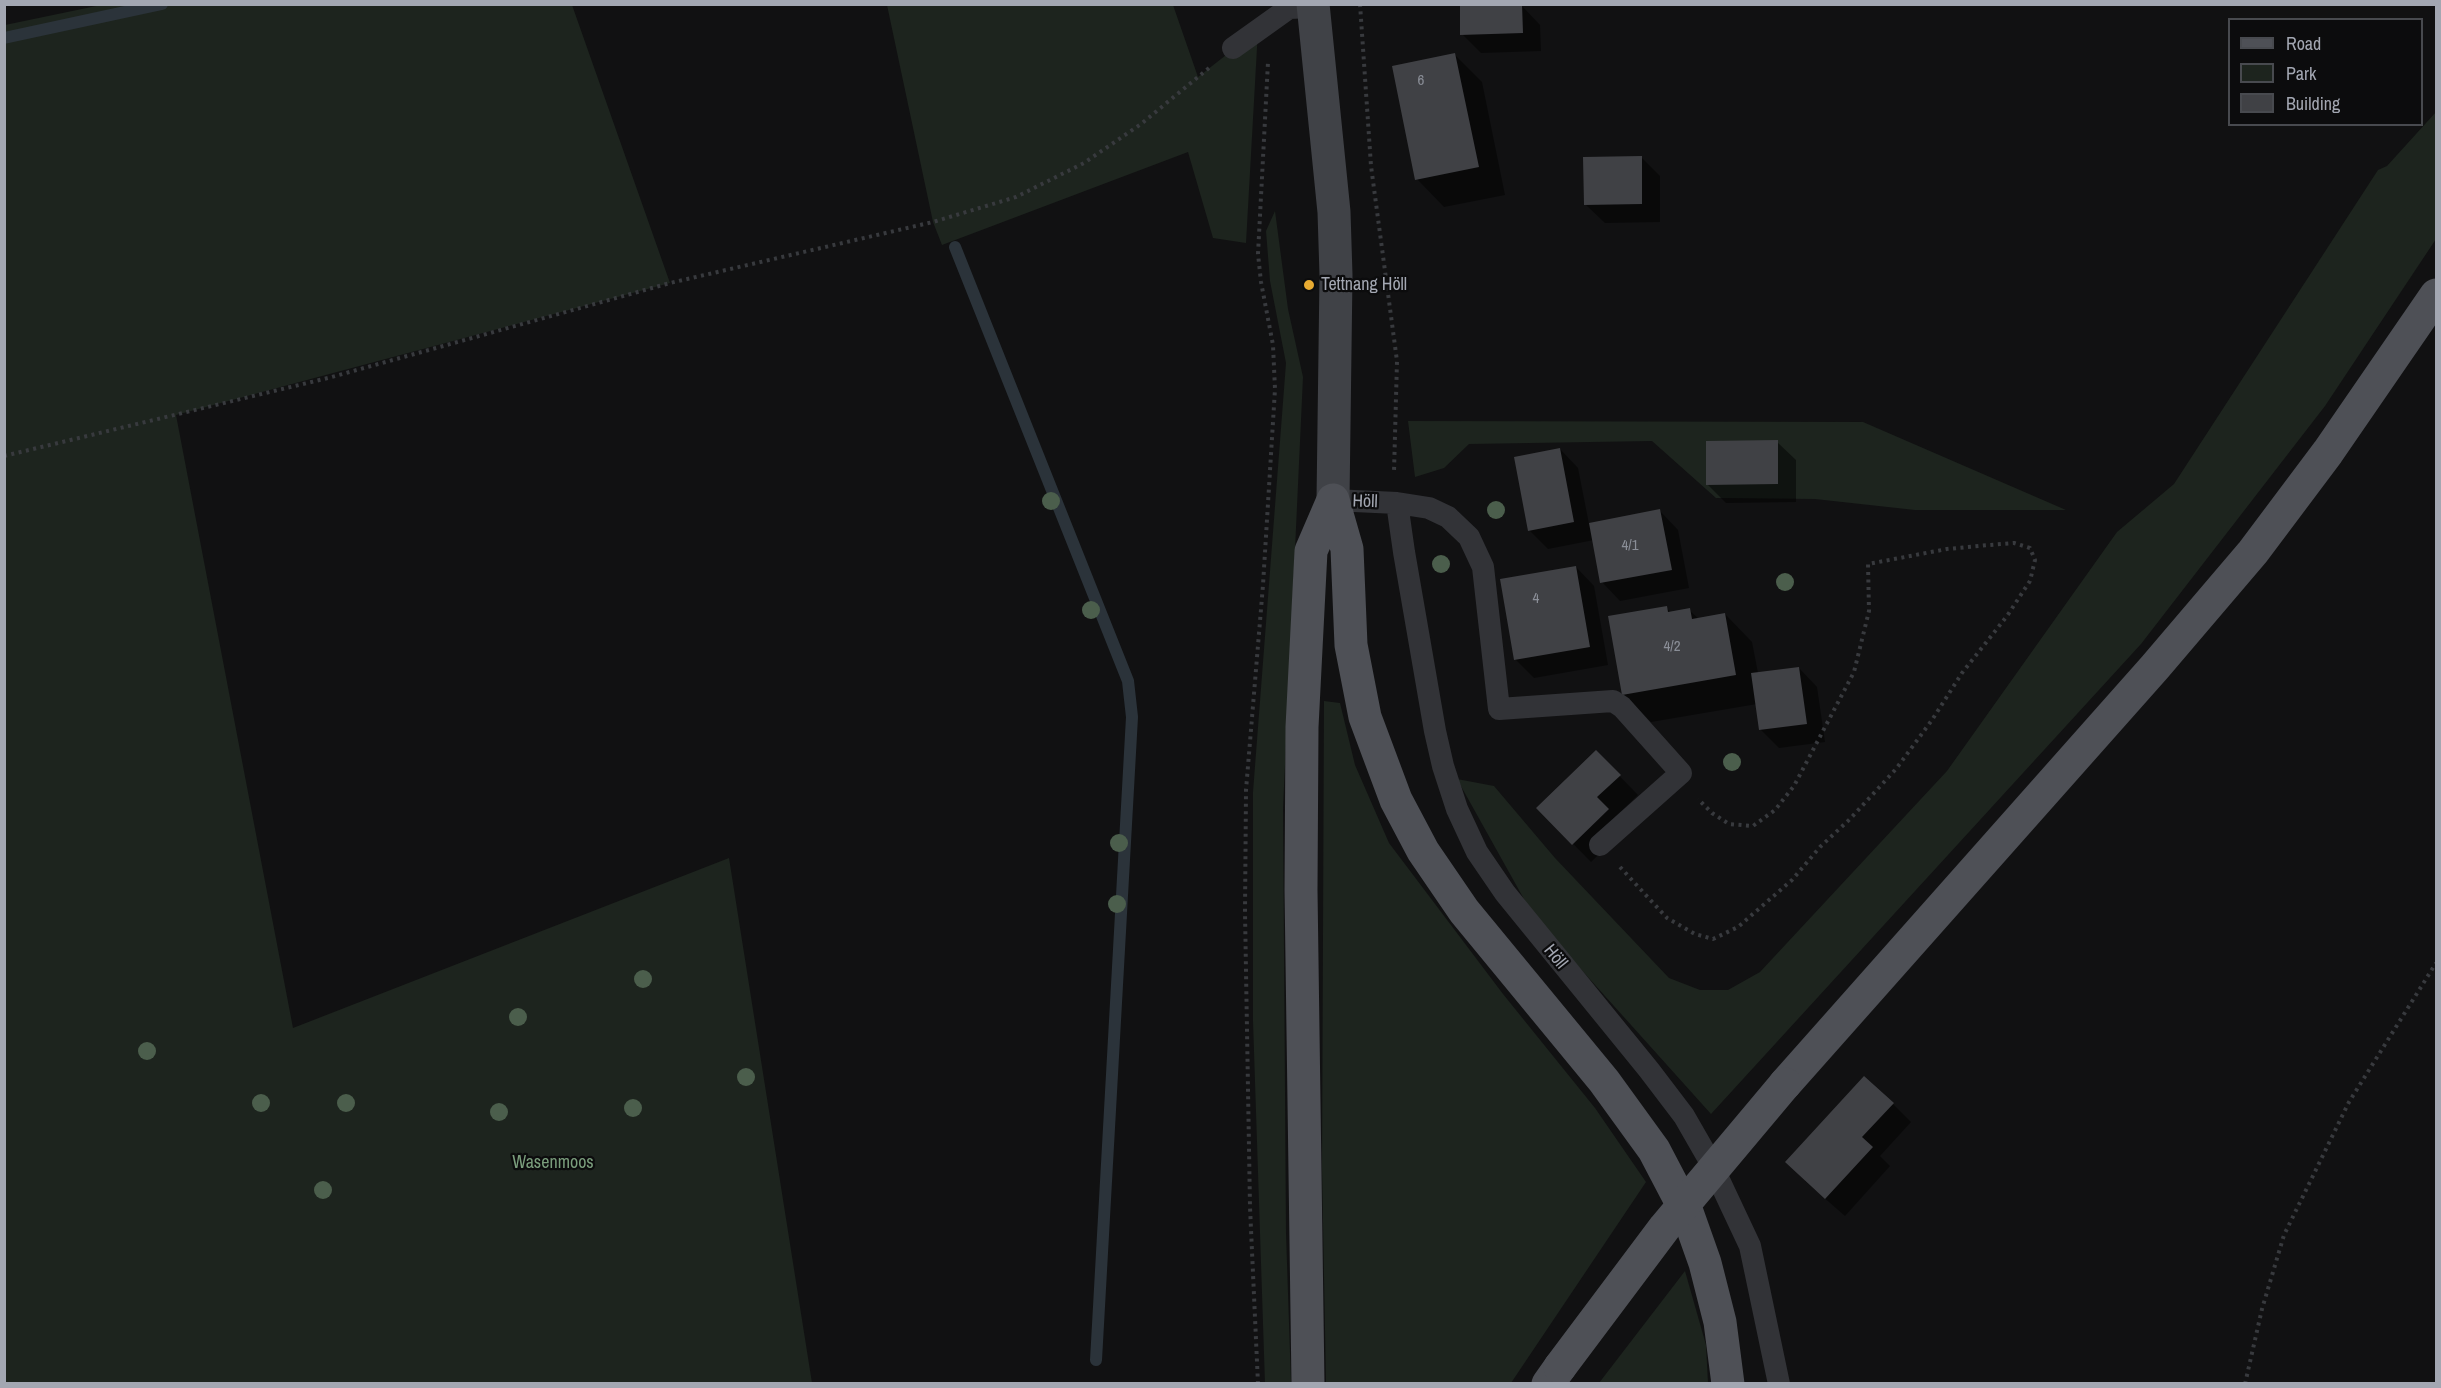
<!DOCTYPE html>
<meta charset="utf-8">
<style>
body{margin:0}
#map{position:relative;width:2441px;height:1388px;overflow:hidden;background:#111112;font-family:"Archivo Narrow",sans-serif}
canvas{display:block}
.frame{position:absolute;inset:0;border:6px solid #a3a7b2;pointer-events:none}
.legend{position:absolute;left:2228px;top:18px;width:195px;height:108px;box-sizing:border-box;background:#0c0c0d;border:2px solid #484a4f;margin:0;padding:8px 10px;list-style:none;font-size:18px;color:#a3a7b2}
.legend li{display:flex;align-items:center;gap:12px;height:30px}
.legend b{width:30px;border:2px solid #484a4f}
</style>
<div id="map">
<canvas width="2441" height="1388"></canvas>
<div class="frame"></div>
<ul class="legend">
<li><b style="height:8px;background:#4e5056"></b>Road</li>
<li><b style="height:16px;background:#1d241e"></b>Park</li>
<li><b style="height:16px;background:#404145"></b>Building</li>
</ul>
</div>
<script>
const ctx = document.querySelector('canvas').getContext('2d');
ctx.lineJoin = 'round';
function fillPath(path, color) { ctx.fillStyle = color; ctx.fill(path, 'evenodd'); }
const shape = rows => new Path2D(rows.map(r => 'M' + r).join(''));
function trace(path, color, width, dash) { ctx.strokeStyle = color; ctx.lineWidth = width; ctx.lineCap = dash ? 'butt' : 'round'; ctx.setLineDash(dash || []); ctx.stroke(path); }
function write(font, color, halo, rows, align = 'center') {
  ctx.font = font + ' "Archivo Narrow",sans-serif'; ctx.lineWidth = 4.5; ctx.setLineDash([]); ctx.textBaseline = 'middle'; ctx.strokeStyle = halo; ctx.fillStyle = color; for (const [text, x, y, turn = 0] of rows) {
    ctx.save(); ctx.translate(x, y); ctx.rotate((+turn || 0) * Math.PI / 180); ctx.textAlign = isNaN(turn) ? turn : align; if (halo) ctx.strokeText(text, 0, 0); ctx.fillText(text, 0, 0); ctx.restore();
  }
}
const green = shape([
 [101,5,572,5,670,283,176,415,293,1028,729,858,812,1383,5,1383,5,25],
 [887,5,1173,5,1198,77,1258,30,1246,243,1213,238,1188,152,942,245,933,222],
 [2436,112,2436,239,2325,406,2141,644,1711,1114,1534,917,1457,779,1494,786,1555,858,1669,978,1700,990,1728,990,1760,972,1947,771,2117,532,2174,484,2378,170,2387,166],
 [1275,211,1288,309,1303,377,1283,808,1286,1233,1291,1383,1265,1384,1253,1021,1253,792,1286,363,1270,281,1266,231],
 [1408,421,1863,422,2066,510,1915,510,1815,499,1716,498,1652,441,1469,444,1444,468,1415,477],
 [1324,701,1340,703,1355,765,1389,843,1503,994,1595,1108,1646,1182,1511,1383,1326,1383,1322,1167],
 [1685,1271,1706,1345,1708,1383,1599,1383]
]);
const shadow = shape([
 [1522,6,1540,25,1541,51,1481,53,1462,34],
 [1455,55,1482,82,1505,195,1444,207,1417,179],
 [1641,157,1660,176,1660,222,1605,223,1586,205],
 [1777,442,1796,460,1796,502,1726,503,1707,484],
 [1560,449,1578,468,1589,524,1660,511,1678,530,1689,588,1620,601,1602,582,1594,540,1548,549,1529,530],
 [1576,567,1594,586,1608,665,1534,678,1515,659],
 [1666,608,1672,613,1689,610,1699,619,1725,614,1752,642,1758,673,1799,668,1817,687,1825,742,1779,748,1760,729,1757,704,1651,722,1623,695],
 [1596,752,1638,795,1615,817,1626,828,1591,862,1538,808],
 [1893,1104,1911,1122,1880,1156,1890,1166,1845,1216,1805,1181]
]);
const stream = shape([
 [4,38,162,4],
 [955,247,1128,681,1132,717,1096,1360]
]);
const building = shape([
 [1522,4,1523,33,1460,35,1460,6],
 [1455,53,1479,167,1415,180,1392,66],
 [1642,156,1642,204,1584,205,1583,157],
 [1778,440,1778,484,1706,485,1706,441],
 [1560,448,1574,522,1528,531,1514,457],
 [1660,509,1672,570,1600,583,1589,523],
 [1576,566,1590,647,1514,660,1500,579],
 [1667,606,1668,612,1690,608,1692,619,1725,613,1736,675,1622,695,1608,616],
 [1799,667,1807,724,1759,730,1751,673],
 [1596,750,1621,775,1597,797,1609,809,1572,845,1536,808],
 [1864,1076,1894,1103,1862,1137,1873,1147,1825,1199,1785,1162]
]);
const path = shape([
 [1360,4,1371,166,1397,361,1394,472],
 [4,456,328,378,670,283,933,222,1016,197,1084,163,1141,124,1209,68],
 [1620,867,1667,918,1695,934,1713,939,1738,927,1792,880,1820,847,1850,819,1896,769,1932,720,1962,673,2007,616,2030,581,2035,560,2030,548,2014,543,1989,545,1947,549,1868,564,1869,611,1854,672,1794,786,1775,810,1753,826,1729,824,1712,813,1698,799],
 [1258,1384,1250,1207,1245,912,1246,790,1263,585,1275,389,1273,345,1261,282,1258,254,1268,62],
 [2245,1384,2262,1309,2284,1235,2349,1102,2436,963]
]);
const lane = shape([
 [1233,48,1289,8,1313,7],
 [1333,500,1397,503,1404,552,1435,731,1443,766,1457,809,1477,852,1505,893,1649,1070,1684,1116,1711,1163,1750,1246,1779,1384],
 [1397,503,1429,508,1448,517,1469,537,1483,567,1499,709,1613,701,1622,707,1681,773,1600,845]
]);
const secondary = shape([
 [1313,4,1334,212,1336,275,1333,500]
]);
const primary = shape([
 [1333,500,1347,549,1351,645,1365,717,1396,800,1423,851,1464,911,1604,1081,1654,1150,1688,1215,1705,1263,1720,1322,1728,1384],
 [1785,1084,2155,667,2253,552,2328,452,2436,295],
 [1308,1384,1301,890,1302,727,1311,551,1333,500],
 [1548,1384,1560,1367]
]);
const primaryBridge = shape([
 [1560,1367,1665,1227,1785,1084]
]);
const trees = [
 [1051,501],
 [1496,510],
 [1441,564],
 [1785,582],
 [1091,610],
 [1732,762],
 [1119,843],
 [1117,904],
 [643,979],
 [518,1017],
 [147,1051],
 [746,1077],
 [261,1103],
 [346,1103],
 [633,1108],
 [499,1112],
 [323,1190]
];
const markers = [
 [1309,285,6,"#e8ab32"]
];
const numberNames = [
 ["6",1421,81],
 ["4/1",1630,546],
 ["4",1536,599],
 ["4/2",1672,647]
];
const poiNames = [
 ["Tettnang Höll",1321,285]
];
const streetNames = [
 ["Höll",1365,502,2],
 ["Höll",1555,957,51]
];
const parkNames = [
 ["Wasenmoos",553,1163]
];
fillPath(green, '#1d241e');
fillPath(shadow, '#0007');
trace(stream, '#2b333a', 12);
fillPath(building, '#404145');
trace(path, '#383a3e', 4, [3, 4.5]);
trace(lane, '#323337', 22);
trace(secondary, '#404247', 33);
trace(primary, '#4e5056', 33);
trace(primaryBridge, '#4e5056', 33);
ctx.fillStyle = '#4b5e4c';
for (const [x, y] of trees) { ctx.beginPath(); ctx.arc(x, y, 9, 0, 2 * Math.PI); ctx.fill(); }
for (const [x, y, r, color] of markers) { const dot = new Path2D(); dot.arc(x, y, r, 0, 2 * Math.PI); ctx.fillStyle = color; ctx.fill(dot); trace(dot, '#0c0c0d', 2); }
write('15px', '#8a8e97', null, numberNames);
write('18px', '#a3a7b2', '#0c0c0d', poiNames, 'left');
write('18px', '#a3a7b2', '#0c0c0d', streetNames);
write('18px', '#7a9d7c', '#0c0c0d', parkNames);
</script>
